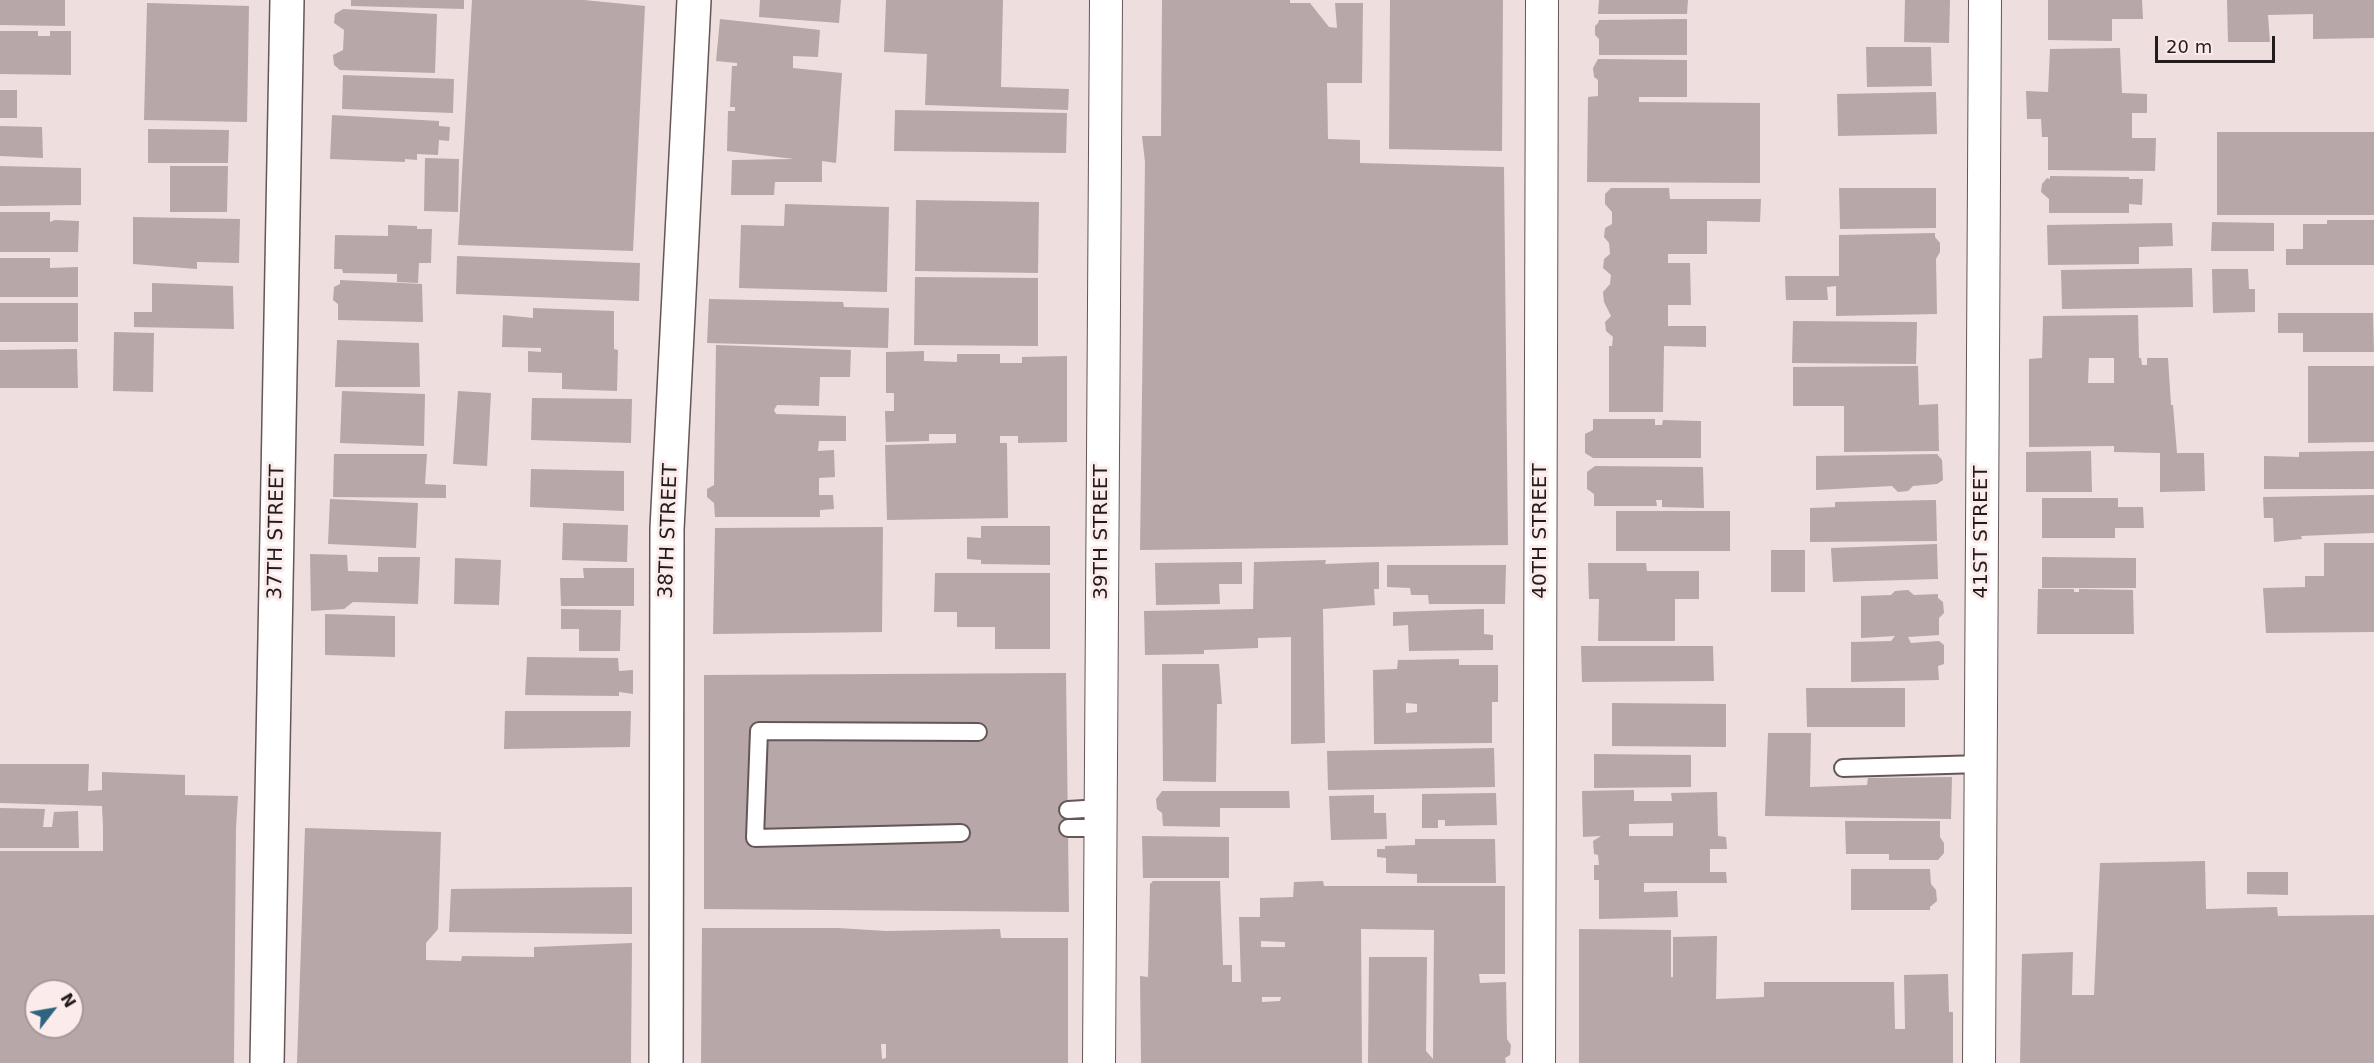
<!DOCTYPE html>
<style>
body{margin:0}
#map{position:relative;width:2374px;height:1063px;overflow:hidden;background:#efdede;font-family:"DejaVu Sans",sans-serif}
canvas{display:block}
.north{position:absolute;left:24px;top:979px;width:60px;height:60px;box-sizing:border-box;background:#fcebeb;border:2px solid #a59898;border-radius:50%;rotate:59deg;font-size:16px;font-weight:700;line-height:24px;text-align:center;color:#221c1c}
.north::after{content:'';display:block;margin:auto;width:21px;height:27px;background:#2f6480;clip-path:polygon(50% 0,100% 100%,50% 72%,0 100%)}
.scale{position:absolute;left:2155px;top:36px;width:120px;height:27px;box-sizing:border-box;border:3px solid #221c1c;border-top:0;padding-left:8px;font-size:18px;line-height:21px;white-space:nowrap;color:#221c1c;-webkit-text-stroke:4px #fcebeb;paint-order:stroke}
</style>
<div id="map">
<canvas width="2374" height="1063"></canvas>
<div class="north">N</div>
<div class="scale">20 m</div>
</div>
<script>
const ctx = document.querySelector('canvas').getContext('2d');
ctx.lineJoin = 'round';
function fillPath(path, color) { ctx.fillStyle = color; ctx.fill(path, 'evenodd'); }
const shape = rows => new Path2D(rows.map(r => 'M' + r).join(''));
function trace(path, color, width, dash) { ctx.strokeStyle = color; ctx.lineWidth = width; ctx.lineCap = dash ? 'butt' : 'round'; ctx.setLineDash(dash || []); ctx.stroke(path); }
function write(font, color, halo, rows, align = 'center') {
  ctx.font = font + ' "DejaVu Sans",sans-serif'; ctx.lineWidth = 6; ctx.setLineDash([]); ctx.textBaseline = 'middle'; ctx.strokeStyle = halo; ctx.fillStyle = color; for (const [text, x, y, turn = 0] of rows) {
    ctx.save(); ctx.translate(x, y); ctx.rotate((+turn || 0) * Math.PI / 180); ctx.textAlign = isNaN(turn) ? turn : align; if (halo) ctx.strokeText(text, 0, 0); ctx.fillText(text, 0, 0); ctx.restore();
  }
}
const building = shape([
 [0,0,65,0,65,26,0,25],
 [351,0,464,0,464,9,351,6],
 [472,0,584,0,645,6,633,251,458,245],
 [760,0,841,0,839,23,759,17],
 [886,0,1003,0,1001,87,1069,89,1068,110,925,105,927,54,884,52],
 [1162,0,1290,0,1290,3,1310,3,1329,27,1337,28,1335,3,1363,3,1362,83,1327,83,1328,139,1360,140,1360,163,1504,167,1508,545,1140,550,1145,162,1142,136,1161,136],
 [1390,0,1503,0,1502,151,1389,149],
 [1599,0,1688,0,1687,14,1598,14],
 [1905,0,1950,0,1949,43,1904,42],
 [2048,0,2142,0,2143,19,2112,19,2112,41,2048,40],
 [2227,0,2374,0,2374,38,2313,39,2313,14,2268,15,2270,42,2228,42],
 [147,3,249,6,247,122,144,120],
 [343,9,437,14,435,73,340,70,334,65,333,55,343,50,344,30,334,23,335,14],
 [720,19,820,30,818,57,793,56,793,68,842,73,836,163,822,161,822,182,775,182,774,195,731,195,732,160,794,159,727,151,728,111,735,111,735,107,730,107,732,66,737,66,737,63,716,61],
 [1687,19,1687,55,1599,55,1599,39,1595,35,1595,26,1598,23,1599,20],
 [0,31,38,31,38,36,50,36,50,31,71,31,71,75,0,74],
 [1866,47,1931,47,1932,86,1867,87],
 [2120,48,2122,93,2147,94,2147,113,2132,113,2132,138,2156,138,2155,171,2048,170,2048,137,2042,137,2041,119,2027,119,2026,91,2048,92,2050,49],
 [1598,59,1687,60,1687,97,1639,97,1639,102,1760,103,1760,183,1587,182,1588,97,1598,96,1598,80,1594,77,1593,68],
 [343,75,454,79,453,113,342,109],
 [0,90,17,90,17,118,0,118],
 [1936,92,1937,134,1838,136,1837,94],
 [895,110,1067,113,1066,153,894,151],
 [332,115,439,121,439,126,450,127,449,141,439,140,438,155,417,154,417,160,405,159,405,162,330,159],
 [0,126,42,127,43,158,0,156],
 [148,129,229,130,228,163,148,163],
 [2217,132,2374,132,2374,215,2217,215],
 [425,158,459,159,458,212,424,211],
 [0,166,81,168,81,205,0,206],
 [170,166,228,166,227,212,170,212],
 [2050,176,2129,177,2129,179,2143,179,2142,205,2129,204,2129,213,2049,213,2049,199,2041,192,2042,184,2047,178,2050,179],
 [1611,188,1669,188,1670,199,1761,199,1760,222,1707,221,1707,254,1668,254,1668,263,1690,263,1691,305,1668,305,1668,326,1706,326,1706,347,1664,346,1663,412,1609,412,1609,346,1612,346,1613,337,1606,331,1605,322,1611,316,1604,302,1603,292,1610,284,1611,275,1603,268,1604,259,1610,254,1609,243,1604,237,1605,228,1612,224,1612,212,1605,204,1605,194],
 [1839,188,1936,188,1936,228,1840,229],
 [916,200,1039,202,1038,273,915,271],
 [785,204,889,207,887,292,739,288,741,225,784,226],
 [0,212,50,212,50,222,55,220,79,221,78,252,0,252],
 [133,217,240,219,239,263,197,262,197,269,133,264],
 [2327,220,2374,220,2374,265,2286,265,2286,249,2303,249,2303,224,2327,224],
 [2212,222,2274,223,2274,251,2211,251],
 [2172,223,2173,246,2139,247,2139,264,2048,265,2047,225],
 [388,225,417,226,417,229,432,229,431,263,419,263,418,283,397,282,397,274,343,273,342,269,334,269,335,235,388,236],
 [1935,233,1935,237,1940,243,1940,252,1936,259,1937,314,1836,316,1836,286,1827,287,1828,300,1786,300,1785,276,1839,276,1839,235],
 [457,256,640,263,639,301,456,294],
 [0,258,50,258,50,268,78,267,78,297,0,297],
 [2192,268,2193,307,2062,309,2061,270],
 [2212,269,2248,269,2249,289,2255,289,2255,312,2213,313],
 [915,277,1038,278,1038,346,914,345],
 [340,280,422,284,423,322,338,320,338,304,333,300,334,287,340,284],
 [152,283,233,286,234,329,134,327,134,312,152,312],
 [709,299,843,302,844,307,889,308,888,348,707,343],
 [0,303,78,303,78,342,0,342],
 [533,308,614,311,614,349,618,350,617,391,562,389,562,373,528,372,528,351,541,352,541,348,502,347,503,315,533,318],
 [2278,313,2373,313,2374,352,2303,352,2303,333,2278,333],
 [2138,315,2139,358,2141,358,2142,365,2147,365,2147,358,2168,358,2171,405,2173,405,2177,453,2204,453,2205,491,2160,492,2160,453,2114,452,2114,446,2029,447,2029,359,2042,358,2043,316],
 [2089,358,2114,358,2114,383,2088,383],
 [1793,321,1917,322,1916,364,1792,363],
 [114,332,154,333,153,392,113,391],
 [337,340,419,343,420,387,335,387],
 [716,345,851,350,850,377,820,377,819,406,777,405,774,410,776,414,846,416,846,441,819,441,818,451,834,450,835,477,819,478,819,495,833,495,834,509,820,510,820,517,715,517,714,503,707,497,707,489,714,485],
 [77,349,78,388,0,388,0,350],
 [924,351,924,361,957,362,957,354,1000,354,1000,363,1022,363,1022,357,1067,356,1067,442,1018,443,1018,436,1000,436,1000,443,1007,443,1008,518,887,520,885,445,956,443,956,434,929,434,929,441,886,442,885,411,894,411,894,393,886,393,886,352],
 [1918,366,1919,405,1938,404,1939,451,1844,452,1844,406,1793,406,1793,367],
 [2308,366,2374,366,2374,442,2308,443],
 [342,391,425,394,424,446,340,443],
 [458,391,491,393,487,466,453,464],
 [532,398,632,399,631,443,531,440],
 [1593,419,1655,419,1655,425,1662,425,1663,420,1701,421,1701,458,1593,458,1585,453,1585,434,1593,430],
 [2091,451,2092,492,2026,492,2026,452],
 [2374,451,2374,489,2264,489,2264,456,2299,457,2299,452],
 [334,454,427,454,425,484,446,485,446,498,333,497],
 [1937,454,1942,460,1943,480,1937,484,1913,486,1908,491,1898,492,1892,486,1816,490,1816,456],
 [1595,466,1703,467,1704,508,1662,507,1662,500,1656,500,1657,506,1594,506,1594,494,1587,489,1587,472],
 [531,469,624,471,624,511,530,507],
 [2374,495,2374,533,2301,536,2302,539,2274,542,2273,518,2264,518,2263,497],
 [2042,498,2118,498,2118,507,2143,507,2144,528,2115,528,2115,538,2042,538],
 [330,499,418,503,416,548,328,544],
 [1936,500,1937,541,1810,542,1810,508,1835,507,1835,502],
 [1616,511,1730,511,1730,551,1616,551],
 [563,523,628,525,627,562,562,560],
 [981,526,1050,526,1050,565,981,564,981,560,967,559,967,537,981,538],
 [883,527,882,632,713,634,715,528],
 [2324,543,2374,543,2374,632,2266,633,2263,588,2305,587,2305,576,2324,576],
 [1937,544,1938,579,1833,582,1831,548],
 [1771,550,1805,550,1805,592,1771,592],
 [310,554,347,555,348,571,378,572,378,557,420,557,418,604,353,602,344,609,311,611],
 [2042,557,2136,558,2136,588,2042,588],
 [455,558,501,560,499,605,454,604],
 [1326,560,1325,564,1379,562,1379,589,1374,589,1375,605,1323,609,1325,743,1291,744,1291,637,1258,638,1258,648,1204,650,1204,654,1145,655,1144,611,1253,609,1254,562],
 [1242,562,1242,584,1219,584,1220,604,1156,605,1155,563],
 [1588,563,1646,563,1647,571,1699,571,1699,599,1675,599,1675,641,1598,641,1599,599,1589,599],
 [1387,565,1506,565,1505,604,1429,604,1428,595,1411,595,1410,588,1387,587],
 [583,568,634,568,634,606,561,606,560,578,584,578],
 [935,573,1050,573,1050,649,995,649,995,627,957,627,957,612,934,612],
 [2038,589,2074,589,2074,592,2079,592,2079,589,2133,590,2134,634,2037,634],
 [1908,590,1914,595,1938,594,1938,598,1943,602,1944,613,1939,618,1939,635,1908,637,1911,643,1939,641,1944,645,1944,664,1938,666,1939,680,1851,682,1851,642,1891,641,1895,636,1861,638,1861,596,1891,595,1895,591],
 [561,609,621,610,620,651,579,651,579,629,561,629],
 [1484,609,1484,634,1493,635,1493,650,1409,651,1408,625,1393,626,1393,612],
 [325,614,395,616,395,657,325,655],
 [1581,646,1713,646,1714,681,1582,682],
 [527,657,618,658,619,671,633,670,633,694,619,692,619,696,525,695],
 [1459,659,1459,665,1498,665,1498,702,1492,702,1492,743,1374,744,1373,670,1397,669,1398,660],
 [1406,703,1417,704,1417,712,1406,713],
 [1162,664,1219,664,1222,704,1217,704,1216,782,1163,781],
 [1066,673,1069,912,704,909,704,675],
 [1806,688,1905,688,1905,727,1807,727],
 [1612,703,1726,704,1726,747,1612,746],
 [505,711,631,711,630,747,504,749],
 [1768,733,1811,733,1810,787,1867,785,1868,778,1952,777,1951,819,1765,816],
 [1494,748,1495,787,1328,790,1327,751],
 [1594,754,1691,755,1691,787,1594,788],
 [0,764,89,764,88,791,102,790,102,772,185,775,185,795,238,796,236,828,234,1063,0,1063,0,851,103,851,103,827,102,806,0,803],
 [36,991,72,991,72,1027,36,1027],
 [1634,790,1634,801,1672,801,1671,793,1717,792,1718,836,1726,837,1727,849,1710,849,1710,872,1726,872,1727,883,1644,883,1644,892,1677,891,1678,917,1599,919,1599,880,1594,880,1594,865,1599,865,1598,855,1594,854,1593,841,1601,836,1583,837,1582,791],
 [1673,823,1673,836,1629,836,1629,824],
 [1162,791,1289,791,1290,808,1220,808,1220,827,1163,826,1162,813,1157,809,1156,799],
 [1496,793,1497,825,1445,826,1445,820,1438,820,1438,828,1422,828,1422,794],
 [1374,795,1374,813,1386,813,1387,839,1331,840,1329,796],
 [0,808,45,809,43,827,52,827,54,812,78,811,79,848,0,848],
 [1845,821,1940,821,1940,837,1944,843,1944,853,1938,860,1889,860,1889,854,1846,854],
 [305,828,441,832,438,929,426,943,426,960,461,961,462,956,534,957,534,947,632,943,631,1063,297,1063],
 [1142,836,1229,837,1229,878,1143,878],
 [1415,839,1495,839,1496,883,1417,883,1417,874,1386,873,1386,858,1377,857,1377,849,1385,849,1385,846,1415,845],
 [2205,861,2206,909,2277,907,2278,916,2374,915,2374,1063,2020,1063,2022,954,2073,952,2072,995,2094,995,2100,863],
 [1851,869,1930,869,1931,884,1936,890,1937,901,1930,907,1930,910,1851,910],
 [2247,872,2288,872,2288,895,2247,894],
 [1153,881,1220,881,1223,965,1232,965,1232,982,1241,982,1239,917,1260,917,1260,898,1293,897,1294,882,1323,881,1324,886,1505,886,1505,974,1479,974,1480,983,1506,982,1507,1039,1511,1045,1510,1055,1505,1058,1506,1063,1368,1063,1369,957,1427,957,1426,1051,1433,1059,1434,930,1361,929,1362,1063,1141,1063,1140,976,1148,977,1150,884],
 [1261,941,1285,942,1285,947,1261,947],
 [1262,997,1281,997,1280,1001,1262,1002],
 [632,887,632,934,449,932,451,889],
 [702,928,838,928,886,931,1000,929,1001,938,1068,938,1068,1063,701,1063],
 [881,1044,886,1044,886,1058,882,1059],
 [1579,929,1671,930,1671,977,1673,977,1673,937,1717,936,1716,999,1764,997,1764,982,1894,982,1895,1029,1905,1029,1904,975,1948,974,1949,1012,1953,1012,1953,1063,1579,1063]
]);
const service = shape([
 [1843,768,1981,764],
 [1068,810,1101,808],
 [1068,828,1100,828],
 [961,833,755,838,759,731,978,732]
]);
const minor = shape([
 [1099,1063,1106,0],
 [1539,1063,1542,0],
 [1979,1063,1985,0]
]);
const tertiary = shape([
 [267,1063,287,0],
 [666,1063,667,529,694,0]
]);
const streetNames = [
 ["38TH STREET",669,531,-88],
 ["40TH STREET",1541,531,-90],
 ["37TH STREET",277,532,-89],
 ["39TH STREET",1102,532,-90],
 ["41ST STREET",1982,532,-90]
];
fillPath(building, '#b8a7a8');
trace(service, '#655757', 20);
trace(minor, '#655757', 34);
trace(tertiary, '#655757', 36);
trace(service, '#fff', 16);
trace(minor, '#fff', 32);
trace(tertiary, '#fff', 33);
write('20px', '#221c1c', '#fcebeb', streetNames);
</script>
